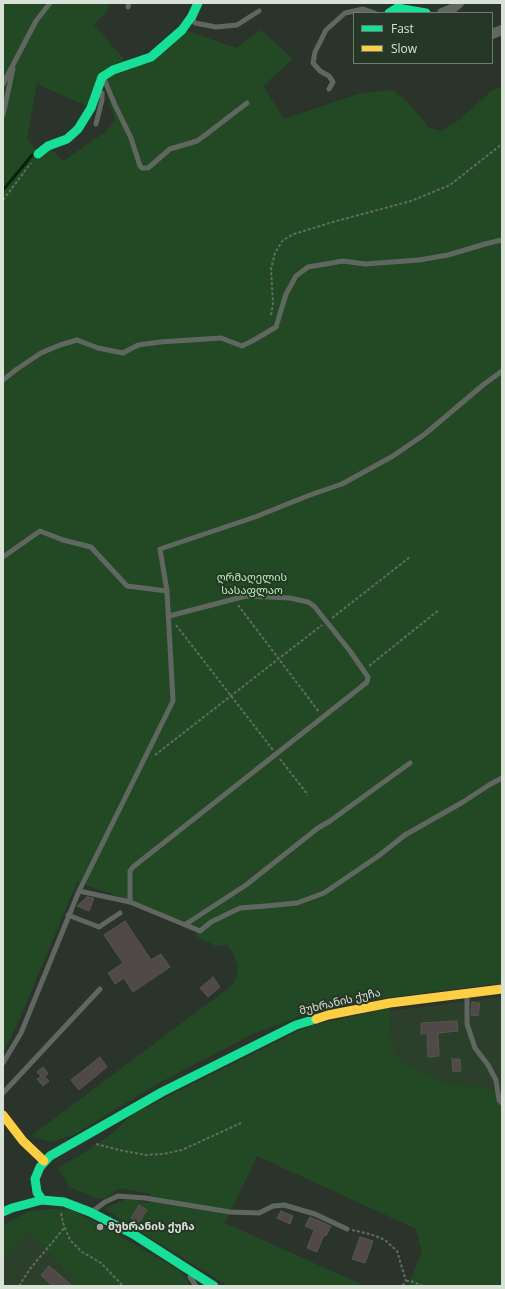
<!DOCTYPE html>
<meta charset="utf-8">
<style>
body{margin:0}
#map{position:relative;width:505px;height:1289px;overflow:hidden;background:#2a342a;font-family:"Open Sans",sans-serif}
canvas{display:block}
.frame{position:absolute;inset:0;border:4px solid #d8e2d7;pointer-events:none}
.legend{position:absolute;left:353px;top:12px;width:140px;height:52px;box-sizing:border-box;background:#273727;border:1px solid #6e7b6d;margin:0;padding:5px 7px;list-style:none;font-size:12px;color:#d8e2d7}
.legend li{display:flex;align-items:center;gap:8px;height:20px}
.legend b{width:20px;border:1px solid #6e7b6d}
</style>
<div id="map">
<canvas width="505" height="1289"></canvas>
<div class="frame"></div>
<ul class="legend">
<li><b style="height:5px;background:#16e098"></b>Fast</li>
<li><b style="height:5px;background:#ffcf43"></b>Slow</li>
</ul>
</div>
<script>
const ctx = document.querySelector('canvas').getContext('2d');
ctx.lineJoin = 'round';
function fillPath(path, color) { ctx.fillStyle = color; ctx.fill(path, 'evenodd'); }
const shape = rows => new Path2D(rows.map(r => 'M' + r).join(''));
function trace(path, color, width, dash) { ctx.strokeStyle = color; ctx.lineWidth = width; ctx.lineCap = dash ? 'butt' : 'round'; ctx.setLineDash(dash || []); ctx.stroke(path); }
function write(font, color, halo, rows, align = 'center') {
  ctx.font = font + ' "Open Sans","Noto Sans Georgian",sans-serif'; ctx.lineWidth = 4; ctx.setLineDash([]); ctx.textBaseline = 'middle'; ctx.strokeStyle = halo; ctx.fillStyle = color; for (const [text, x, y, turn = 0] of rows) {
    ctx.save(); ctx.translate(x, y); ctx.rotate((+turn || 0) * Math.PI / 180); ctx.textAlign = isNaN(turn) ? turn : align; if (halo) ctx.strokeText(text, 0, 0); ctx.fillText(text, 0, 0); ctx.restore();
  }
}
const built = shape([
 [502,997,502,1095,482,1086,446,1084,399,1060,391,1040,390,1011],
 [29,1233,80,1286,3,1286,3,1259]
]);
const green = shape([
 [3,3,109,3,108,10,94,25,129,65,188,31,236,48,261,30,293,59,263,86,284,119,358,94,392,90,407,101,429,128,441,131,459,120,491,91,502,86,502,983,332,1005,255,1033,161,1082,75,1134,52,1142,31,1136,234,984,238,970,234,954,227,945,216,946,196,936,198,929,181,920,126,899,77,882,18,1023,3,1052],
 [102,77,115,120,105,132,63,161,48,146,38,154,27,138,37,84,91,108],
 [390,1008,391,1040,399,1060,446,1084,482,1086,502,1095,502,1286,408,1286,422,1252,416,1229,257,1156,225,1223,365,1286,228,1286,104,1209,126,1199,150,1203,150,1194,121,1188,104,1199,94,1197,69,1187,58,1168,85,1152,114,1132,131,1115,309,1026],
 [50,1209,70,1209,103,1226,182,1272,190,1286,80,1286,29,1233,3,1259,3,1225,29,1211]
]);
const stream = shape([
 [3,190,34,153]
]);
const building = shape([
 [87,897,94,898,89,911,77,906,87,897],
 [125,921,151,960,161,954,170,967,133,992,124,978,115,984,108,973,123,963,104,935,125,921],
 [213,977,220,987,208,997,200,988,213,977],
 [472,1002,480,1003,478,1016,471,1015,472,1002],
 [457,1021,458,1031,438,1033,439,1056,428,1057,427,1033,421,1034,421,1023,457,1021],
 [100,1057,107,1067,79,1090,71,1080,100,1057],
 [452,1059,460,1059,461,1071,453,1072,452,1059],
 [43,1067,48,1073,45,1077,49,1081,43,1086,37,1079,41,1076,37,1072,43,1067],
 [139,1205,147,1210,139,1223,131,1218,139,1205],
 [281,1211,293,1216,290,1224,277,1218,281,1211],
 [310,1217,331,1226,326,1236,324,1235,317,1252,307,1248,314,1230,305,1226,310,1217],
 [360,1237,373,1241,365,1263,352,1259,360,1237],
 [49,1266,59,1274,72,1286,52,1286,41,1275,49,1266]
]);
const path = shape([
 [3,200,31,163],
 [271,315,273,304,271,269,275,253,283,240,294,234,333,222,411,201,450,185,502,144],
 [238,605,319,712],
 [332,618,410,557],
 [176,625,273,750],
 [369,666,439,610],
 [155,755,322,625],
 [280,759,308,795],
 [96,1144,119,1150,146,1155,163,1154,182,1150,241,1123],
 [61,1213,63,1223,70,1240,82,1252,101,1263,123,1286],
 [352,1230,370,1234,385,1240,397,1251,406,1281,402,1286],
 [406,1281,411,1281,423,1286],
 [19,1286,30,1269,65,1227]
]);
const lane = shape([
 [128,7,129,3],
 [193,19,195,23,216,27,237,25,259,11],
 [104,79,115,105,131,138,140,166,142,168,148,168,170,149,197,141,204,136,247,103],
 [3,84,36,21,50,3],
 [329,89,333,82,329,76,320,71,313,63,315,52,326,30,345,13,363,9,375,13],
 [3,115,13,69],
 [96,124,102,100,102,93],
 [3,380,17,369,41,353,60,345,77,340,98,348,123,353,138,345,160,342,221,338,242,346,254,340,276,327,286,294,296,276,308,267,343,261,365,264,419,260,448,255,485,244,502,240],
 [3,557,40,531,63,540,91,547,127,586,167,591],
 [79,891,130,902,200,931,211,922,240,908,266,906,297,903,324,893,377,857,405,835,463,802,489,785,502,778],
 [130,902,130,871,133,867,361,687,367,682,368,677,350,651,314,606,308,602,290,598,246,596,169,616],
 [68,915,99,927,120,913],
 [186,924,246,885,318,828,330,821,410,763],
 [467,994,467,1024,475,1048,488,1065,496,1080,499,1100,502,1103],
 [3,1063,21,1033,79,891,173,701,167,591,160,549,255,517,310,495,342,484,393,456,425,434,483,385,502,371],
 [3,1093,100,989],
 [93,1211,105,1202,118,1196,145,1198,230,1212,259,1213,273,1206,284,1205,315,1214,347,1229],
 [190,1277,196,1286]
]);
const street = shape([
 [442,13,452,9,459,3],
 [492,34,502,30]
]);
const fast = shape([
 [389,13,397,8,426,13],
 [38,154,48,146,67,139,78,129,91,108,102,77,113,70,151,57,182,30,192,16,198,3],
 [42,1200,37,1192,35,1179,40,1167,50,1156,162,1092,296,1025,316,1019],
 [3,1212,12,1208,42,1200,64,1202,90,1212,133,1234,214,1286]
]);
const slow = shape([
 [316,1019,328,1015,390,1003,502,989],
 [3,1115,23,1141,44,1161]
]);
const markers = [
 [100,1227,4,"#9ba59a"]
];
const parkNames = [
 ["ღრმაღელის",252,578],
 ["სასაფლაო",252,591]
];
const streetNames = [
 ["მუხრანის ქუჩა",340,1002,-13]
];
const poiNames = [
 ["მუხრანის ქუჩა",108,1227]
];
fillPath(built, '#2c3f2b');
fillPath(green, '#224923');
trace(stream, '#042406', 3);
fillPath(building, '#504947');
trace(building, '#565552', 1);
trace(path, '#636a63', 2, [3, 2]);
trace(lane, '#606760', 5);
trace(street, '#606760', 10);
trace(fast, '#16e098', 9);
trace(slow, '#ffcf43', 9);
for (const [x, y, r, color] of markers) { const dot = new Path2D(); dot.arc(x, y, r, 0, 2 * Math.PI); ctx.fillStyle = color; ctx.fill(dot); trace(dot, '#273727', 1.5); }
write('11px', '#b2f7b0', '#273727', parkNames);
write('11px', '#d8e2d7', '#273727', streetNames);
write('bold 11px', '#d8e2d7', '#273727', poiNames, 'left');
</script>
